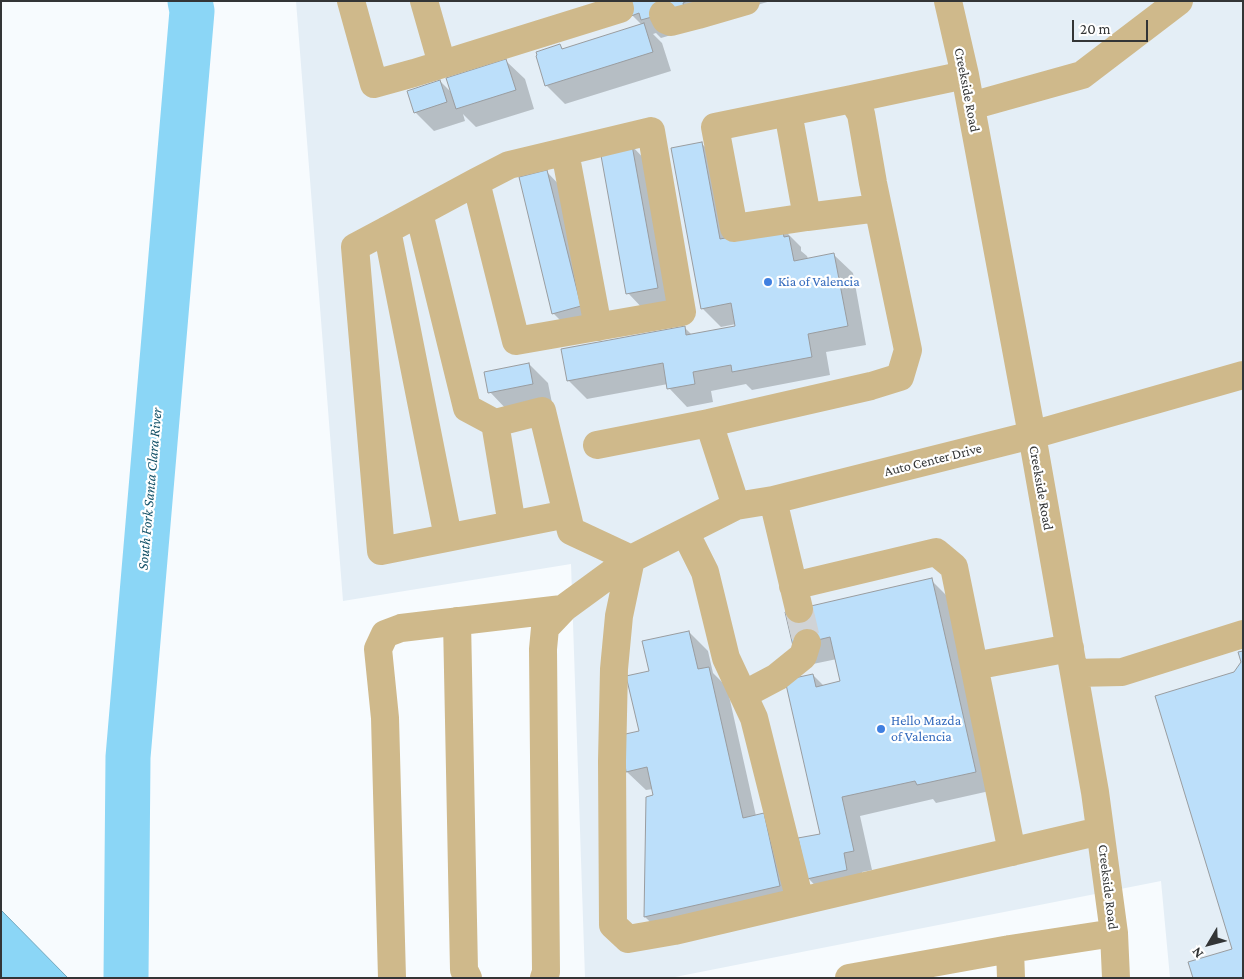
<!DOCTYPE html>
<style>
body{margin:0}
#map{position:relative;width:1244px;height:979px;overflow:hidden;background:#f7fbfe;font-family:"Crimson Pro",serif}
canvas{display:block}
.frame{position:absolute;inset:0;border:2px solid #333536;pointer-events:none}
.north{position:absolute;left:1184px;top:919px;width:50px;height:50px;-webkit-text-stroke:4px #fff;paint-order:stroke;rotate:233deg;font-size:14px;font-weight:700;line-height:20px;text-align:center;color:#333536}
.north::after{content:'';display:block;margin:auto;width:18px;height:22px;background:#333536;clip-path:polygon(50% 0,100% 100%,50% 72%,0 100%)}
.scale{position:absolute;left:1072px;top:20px;width:76px;height:22px;box-sizing:border-box;border:2px solid #333536;border-top:0;padding-left:6px;font-size:15px;line-height:18px;white-space:nowrap;color:#333536;-webkit-text-stroke:4px #fff;paint-order:stroke}
</style>
<div id="map">
<canvas width="1244" height="979"></canvas>
<div class="frame"></div>
<div class="north">N</div>
<div class="scale">20 m</div>
</div>
<script>
const ctx = document.querySelector('canvas').getContext('2d');
ctx.lineJoin = 'round';
function fillPath(path, color) { ctx.fillStyle = color; ctx.fill(path, 'evenodd'); }
const shape = rows => new Path2D(rows.map(r => 'M' + r).join(''));
function trace(path, color, width, dash) { ctx.strokeStyle = color; ctx.lineWidth = width; ctx.lineCap = dash ? 'butt' : 'round'; ctx.setLineDash(dash || []); ctx.stroke(path); }
function write(font, color, halo, rows, align = 'center') {
  ctx.font = font + ' "Crimson Pro",serif'; ctx.lineWidth = 4.5; ctx.setLineDash([]); ctx.textBaseline = 'middle'; ctx.strokeStyle = halo; ctx.fillStyle = color; for (const [text, x, y, turn = 0] of rows) {
    ctx.save(); ctx.translate(x, y); ctx.rotate((+turn || 0) * Math.PI / 180); ctx.textAlign = isNaN(turn) ? turn : align; if (halo) ctx.strokeText(text, 0, 0); ctx.fillText(text, 0, 0); ctx.restore();
  }
}
const built = shape([
 [296,1,1243,1,1243,978,1170,978,1161,881,670,978,585,978,571,564,343,601]
]);
const water = shape([
 [1,910,68,978,1,978,1,910]
]);
const shadow = shape([
 [628,1,771,1,700,21,702,26,661,38,656,33,653,34,662,43,671,71,565,104,547,86,537,56,560,46,564,50,642,25,632,15],
 [506,61,525,79,534,109,476,127,463,114,465,121,434,131,415,112,440,81,453,94],
 [702,144,721,162,734,237,782,228,801,247,801,251,807,256,808,259,834,255,853,273,866,345,826,352,830,375,752,390,746,384,711,391,713,402,687,407,669,388,668,384,587,399,568,380,684,327,692,335,737,327,736,324,721,327,702,308],
 [632,146,650,165,676,307,646,312,628,293],
 [547,172,565,191,599,325,572,332,553,313],
 [529,364,548,383,552,403,508,411,490,392],
 [931,580,950,599,994,790,936,803,933,799,860,816,872,870,862,872,865,888,827,898,809,879,800,839,821,834,813,675,824,686,842,682,837,659,813,664,794,645],
 [689,632,708,651,713,673,727,687,756,816,764,815,798,904,664,935,645,917,655,796,653,789,646,790,627,772,640,732,651,672]
]);
const river = shape([
 [126,978,128,757,192,11,190,1]
]);
const building = shape([
 [627,1,687,1,683,3,684,8,641,20,639,13,631,16,627,1],
 [644,23,653,52,545,86,536,56,537,55,536,52,560,44,562,49,644,23],
 [506,59,516,90,456,109,446,78,506,59],
 [440,80,447,102,414,113,407,91,440,80],
 [702,142,720,239,782,227,784,237,789,236,794,261,834,253,848,326,808,334,812,357,732,372,731,365,693,372,695,384,667,389,663,363,567,381,561,349,685,326,686,335,735,326,731,303,701,309,671,148,702,142],
 [632,145,658,288,626,294,600,150,632,145],
 [547,170,581,306,552,314,519,177,547,170],
 [529,363,533,384,488,393,484,372,529,363],
 [932,578,976,772,917,785,915,781,842,797,854,851,844,853,847,870,807,879,798,838,820,834,785,680,813,674,816,687,840,681,830,637,793,646,785,612,932,578],
 [689,631,698,669,709,667,743,818,764,813,780,886,644,917,646,797,653,795,647,767,626,772,621,735,639,731,626,676,649,671,642,641,689,631],
 [1243,651,1243,978,1193,978,1188,962,1232,949,1155,696,1234,672,1241,662,1238,652,1243,651]
]);
const minorTunnel = shape([
 [799,609,807,643]
]);
const minor = shape([
 [351,1,374,84,414,73,620,9,618,1],
 [424,1,442,64],
 [948,1,965,75,1032,435,1095,792,1114,933,1116,978],
 [663,14,666,20,671,22,698,15,746,1],
 [852,99,965,75],
 [971,106,1082,75,1179,1],
 [788,112,807,217],
 [565,152,598,327],
 [476,182,516,341,682,312,651,131,509,165,476,182,387,230,355,247,381,551,567,514],
 [419,213,467,408,495,423,512,525],
 [387,230,448,537],
 [495,423,542,411,571,531,631,559],
 [597,445,709,423],
 [773,500,799,609],
 [736,506,709,423,871,386,900,377,908,350,873,183,861,114,852,99,715,127,734,228,807,217,878,208],
 [685,532,705,572,726,658,754,718,800,901],
 [631,559,619,616,614,669,612,761,613,925,628,939,674,931,1100,831],
 [793,586,936,552,954,567,1012,852],
 [457,621,464,970,468,978],
 [974,666,1070,648],
 [1074,673,1122,672,1243,634],
 [743,695,777,677,803,656,807,643],
 [1010,949,1011,978],
 [392,978,385,718,378,649,385,634,401,628,562,609],
 [544,978,546,972,543,649,545,628,564,608,631,559,736,506,773,500,1032,435,1243,375],
 [849,978,1010,949,1114,933]
]);
const markers = [
 [768,282,5,"#3f7fe0"],
 [881,729,5,"#3f7fe0"]
];
const streetNames = [
 ["Creekside Road",967,90,79],
 ["Auto Center Drive",933,460,-14],
 ["Creekside Road",1041,488,80],
 ["Creekside Road",1108,887,83]
];
const shopNames = [
 ["Kia of Valencia",778,282],
 ["Hello Mazda",891,721],
 ["of Valencia",891,737]
];
const waterNames = [
 ["South Fork Santa Clara River",150,489,-85]
];
fillPath(built, '#e4eef6');
fillPath(water, '#8bd6f6');
trace(water, '#71a6bc', 1);
fillPath(shadow, '#0003');
trace(river, '#8bd6f6', 45);
fillPath(building, '#bcdffa');
trace(building, '#9a9da0', 1);
trace(minorTunnel, '#d0d3d6', 28, [28, 14]);
trace(minor, '#cfb98b', 28);
for (const [x, y, r, color] of markers) { const dot = new Path2D(); dot.arc(x, y, r, 0, 2 * Math.PI); ctx.fillStyle = color; ctx.fill(dot); trace(dot, '#fff', 2); }
write('14px', '#333536', '#fff', streetNames);
write('14px', '#366cbe', '#fff', shopNames, 'left');
write('italic 15px', '#145268', '#fff', waterNames);
</script>
